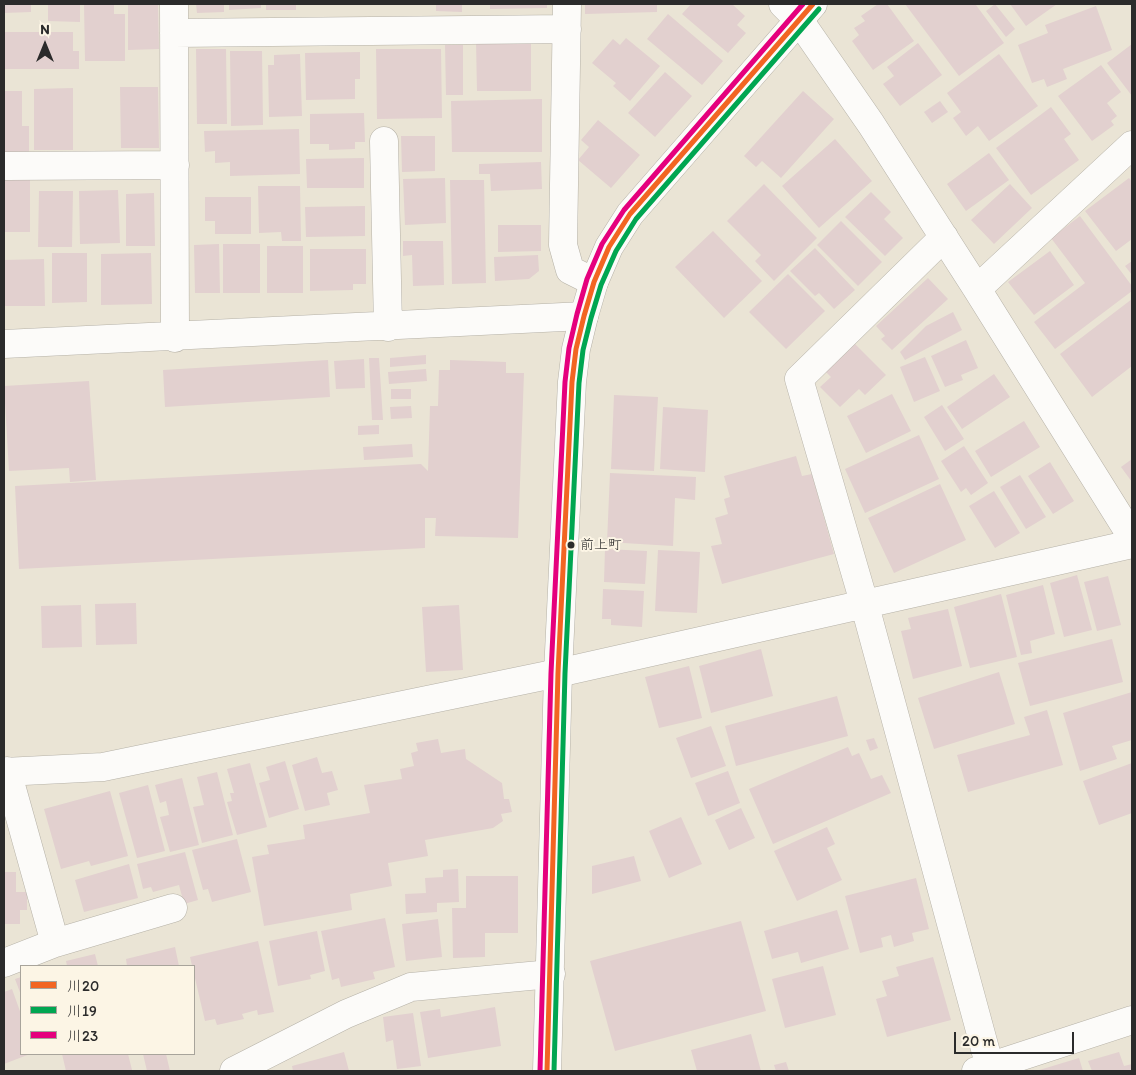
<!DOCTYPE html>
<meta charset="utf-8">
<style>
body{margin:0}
#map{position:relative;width:1136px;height:1075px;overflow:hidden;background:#eae4d5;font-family:Itim,"Klee One",sans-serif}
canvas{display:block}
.frame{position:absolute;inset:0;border:5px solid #2b2b2b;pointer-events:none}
.legend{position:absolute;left:20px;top:965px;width:175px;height:90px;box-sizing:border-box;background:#fcf5e5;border:1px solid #a8a49b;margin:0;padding:6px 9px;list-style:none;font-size:15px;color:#2b2b2b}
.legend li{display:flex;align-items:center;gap:10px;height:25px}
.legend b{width:25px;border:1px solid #a8a49b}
.north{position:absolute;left:20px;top:20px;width:50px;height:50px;-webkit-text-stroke:4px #fcf5e5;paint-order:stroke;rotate:0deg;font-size:14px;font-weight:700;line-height:20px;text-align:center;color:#2b2b2b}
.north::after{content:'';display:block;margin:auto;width:18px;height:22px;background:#2b2b2b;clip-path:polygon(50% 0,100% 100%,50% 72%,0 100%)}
.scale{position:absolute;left:954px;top:1032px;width:120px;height:22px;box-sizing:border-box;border:2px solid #2b2b2b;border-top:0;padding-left:6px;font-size:15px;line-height:18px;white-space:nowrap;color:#2b2b2b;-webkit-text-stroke:4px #fcf5e5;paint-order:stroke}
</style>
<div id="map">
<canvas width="1136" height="1075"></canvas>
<div class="frame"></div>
<ul class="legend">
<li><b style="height:6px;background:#f26522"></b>川20</li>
<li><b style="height:6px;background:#00a651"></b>川19</li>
<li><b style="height:6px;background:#e5007d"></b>川23</li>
</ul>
<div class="north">N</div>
<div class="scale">20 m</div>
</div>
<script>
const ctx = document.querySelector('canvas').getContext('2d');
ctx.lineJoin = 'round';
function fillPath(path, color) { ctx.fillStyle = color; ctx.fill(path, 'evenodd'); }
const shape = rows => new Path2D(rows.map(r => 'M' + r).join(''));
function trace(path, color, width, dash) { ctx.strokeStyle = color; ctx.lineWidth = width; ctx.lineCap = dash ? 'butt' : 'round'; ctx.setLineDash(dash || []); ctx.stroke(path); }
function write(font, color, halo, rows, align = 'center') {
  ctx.font = font + ' Itim,"Klee One",sans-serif'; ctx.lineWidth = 4; ctx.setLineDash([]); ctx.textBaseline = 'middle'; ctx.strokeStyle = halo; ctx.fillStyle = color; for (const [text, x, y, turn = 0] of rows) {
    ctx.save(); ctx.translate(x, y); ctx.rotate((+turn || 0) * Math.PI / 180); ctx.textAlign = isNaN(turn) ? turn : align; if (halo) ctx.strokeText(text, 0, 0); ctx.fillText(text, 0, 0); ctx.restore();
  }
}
const building = shape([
 [4,4,31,4,31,12,4,13],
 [48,4,80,4,80,22,48,21],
 [84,4,114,4,114,14,125,14,125,61,85,61],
 [128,4,158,4,159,49,128,50],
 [196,4,224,4,224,12,197,13],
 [229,4,261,4,261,8,229,10],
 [266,4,296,4,296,10,266,10],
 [436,4,462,4,462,12,436,11],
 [490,4,547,4,547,8,490,9],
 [585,4,657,4,657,12,585,14],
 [691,4,732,4,745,16,737,25,746,33,728,53,682,14],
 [878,4,887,4,914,41,873,70,852,41,859,35,854,28,865,21,861,16],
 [905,4,978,4,976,5,1004,43,959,76],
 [995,4,1015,29,1006,37,986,11],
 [1010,4,1057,4,1026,26],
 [1096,6,1112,50,1063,69,1067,79,1047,87,1044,79,1032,83,1018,45,1048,33,1045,25],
 [668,14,723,61,702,85,647,39],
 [4,32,73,32,73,51,79,51,79,69,4,69],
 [626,38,660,66,630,101,613,86,616,83,592,63,613,39,620,45],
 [476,42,531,42,531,91,477,91],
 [918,43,942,75,900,106,883,84,894,76,887,67],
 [1132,44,1132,96,1107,63],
 [445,45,463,45,463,95,446,95],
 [196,49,226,49,227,124,197,124],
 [376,49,441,49,442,118,377,119],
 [230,51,262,51,263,125,231,126],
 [360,52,360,79,355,79,355,99,306,100,305,53],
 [300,54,302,116,269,117,268,65,274,65,274,55],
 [999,54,1038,106,989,141,978,126,966,136,953,118,961,112,947,93],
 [1101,65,1121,92,1107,103,1117,116,1111,121,1114,125,1092,141,1058,96],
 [665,72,692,96,655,137,628,113],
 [120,87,158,87,159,148,121,148],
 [73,88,73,150,34,150,34,89],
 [4,91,22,91,22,126,29,126,29,155,4,156],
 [803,91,834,119,781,178,762,161,756,167,744,156],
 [542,99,542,152,452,152,451,101],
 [940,101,948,112,932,123,924,112],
 [1051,107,1071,134,1064,139,1079,160,1031,195,996,148],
 [364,113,365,142,355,142,355,149,329,150,329,144,310,144,310,114],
 [598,120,640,155,611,188,578,160,589,147,581,140],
 [299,129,300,174,230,176,230,162,215,163,215,151,205,152,204,131],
 [401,136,435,136,435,171,402,172],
 [835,139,872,181,819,228,782,186],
 [989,153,1009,180,966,211,947,184],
 [364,158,364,188,307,188,306,159],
 [541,162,542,189,491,191,490,174,479,174,479,164],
 [4,178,30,178,30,232,4,232],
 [445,178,446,223,405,225,403,179],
 [1129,178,1132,182,1132,239,1116,251,1085,211],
 [450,180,484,180,486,283,452,284],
 [764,184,817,238,774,281,755,261,761,255,727,221],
 [1010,184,1032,208,994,244,971,220],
 [258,186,300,186,301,241,282,241,281,232,259,233],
 [118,190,120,243,80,244,79,191],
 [39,191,73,191,72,247,38,247],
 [871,192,891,212,884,219,903,238,885,256,845,217],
 [154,193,155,246,126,246,126,194],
 [205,197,251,197,251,234,215,234,215,221,205,221],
 [365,206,365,236,306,237,305,207],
 [1080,216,1132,286,1132,291,1055,349,1034,322,1085,283,1051,238],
 [841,221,882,262,858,286,817,245],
 [498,225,541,225,541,251,498,252],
 [713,231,762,281,724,318,675,267],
 [403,241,443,241,444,285,413,286,412,255,403,256],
 [219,244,220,293,195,293,194,245],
 [223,244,260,244,260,293,223,293],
 [267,246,303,246,303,293,267,293],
 [815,248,855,290,834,309,819,293,815,296,790,271],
 [310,249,366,249,366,284,353,284,353,290,310,291],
 [1050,251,1074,285,1034,315,1008,282],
 [52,253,87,253,87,302,52,303],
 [151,253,152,304,101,305,101,254],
 [538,255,539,271,529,279,495,281,494,257],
 [44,259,45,306,4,306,4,260],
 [1132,261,1132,275,1125,266],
 [788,274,825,311,786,349,749,312],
 [928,278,948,299,892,350,881,339,885,336,876,326],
 [1132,299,1132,366,1092,397,1060,354],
 [953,312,962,330,905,360,900,352,926,326],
 [966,340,978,368,961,375,963,380,945,387,931,356],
 [855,344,886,375,865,395,859,389,840,407,820,387,831,377,826,372],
 [426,355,426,364,390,367,390,358],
 [925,357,940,391,914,402,900,367],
 [369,358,379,358,383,420,372,420],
 [364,359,365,388,336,389,334,361],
 [328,360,330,397,165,407,163,370],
 [450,360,506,362,506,373,524,373,518,538,435,536,436,518,425,518,425,548,19,569,15,486,421,464,428,471,430,406,438,406,439,370,450,370],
 [426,369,427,381,389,384,388,372],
 [994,374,1010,397,962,429,947,407],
 [89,381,96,480,70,482,69,468,9,471,4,386],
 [391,389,411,389,411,399,391,399],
 [892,394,911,431,866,453,847,416],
 [614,395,658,397,654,471,611,469],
 [942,405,964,439,945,451,924,417],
 [411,406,412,418,391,419,390,407],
 [663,407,708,410,705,472,660,469],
 [1024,421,1040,447,991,477,975,451],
 [379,425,379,434,358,435,358,426],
 [919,435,939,479,865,513,845,469],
 [412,444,413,457,364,460,363,447],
 [964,446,988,483,971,495,966,488,961,492,941,461],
 [796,456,802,476,812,474,834,554,722,584,711,546,722,544,715,518,728,514,724,499,730,497,724,476],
 [1132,459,1132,482,1121,467],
 [1050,462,1074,501,1053,514,1028,476],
 [610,473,696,477,695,500,675,498,673,546,607,542],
 [1020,475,1046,517,1026,529,1000,487],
 [940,484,966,540,894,573,868,518],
 [994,491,1020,533,995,548,969,506],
 [605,549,647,551,645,584,604,582],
 [658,550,700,552,697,613,655,611],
 [1077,575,1092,630,1064,637,1050,583],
 [1108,576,1121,625,1097,631,1084,582],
 [1043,585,1055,634,1030,641,1032,653,1021,655,1006,595],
 [603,589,644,591,642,627,611,625,611,619,602,619],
 [1001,594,1017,657,970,668,954,607],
 [136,603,137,644,96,645,95,604],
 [81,605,82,647,42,648,41,606],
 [459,605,463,670,426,672,422,607],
 [948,609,962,666,913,679,901,631,911,629,908,618],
 [1112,639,1123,682,1030,706,1018,663],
 [761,649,773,696,711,713,699,666],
 [689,666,702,718,659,728,645,677],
 [999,672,1015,724,934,749,918,698],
 [1132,692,1132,740,1112,746,1117,759,1080,771,1063,713],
 [837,696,848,736,736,766,725,726],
 [1047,710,1063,765,968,792,957,755,1030,735,1024,717],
 [711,726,726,766,691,778,676,738],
 [874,738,878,748,870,751,866,740],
 [438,739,441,753,465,749,466,759,502,783,504,799,509,799,512,812,501,814,503,821,493,828,425,840,428,856,388,863,392,886,350,894,352,910,264,926,252,857,269,854,267,845,305,839,303,825,370,813,364,785,402,779,400,769,414,766,411,753,418,751,416,743],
 [848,747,852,756,859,753,871,779,882,775,891,793,773,844,749,789],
 [317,757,322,773,332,771,338,790,327,793,330,805,305,811,292,765],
 [285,761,299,809,269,818,259,783,270,780,266,767],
 [250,763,267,827,237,835,227,802,232,801,230,793,234,793,227,769],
 [1132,763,1132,813,1099,825,1083,781],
 [728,771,740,803,708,816,695,783],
 [217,772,233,835,202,843,193,807,204,805,197,777],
 [182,778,199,845,170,852,160,817,169,815,166,801,160,803,155,785],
 [148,785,165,851,137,858,119,793],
 [110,791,128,856,91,866,89,861,61,869,44,809],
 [741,808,755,838,729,850,715,820],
 [681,817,702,864,669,878,649,831],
 [827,827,835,844,827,848,842,880,797,901,774,851],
 [237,839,251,892,212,902,208,889,203,890,192,850],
 [185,852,198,900,184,904,179,885,153,892,151,887,143,889,137,864],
 [634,856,641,881,592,894,592,866],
 [129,864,138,898,84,912,75,880],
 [458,869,459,902,437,903,437,912,406,914,405,894,426,893,425,878,443,877,443,870],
 [4,872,16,872,16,892,27,892,27,910,20,910,20,924,4,924],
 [466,876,518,876,518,933,485,933,485,957,453,958,452,908,466,908],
 [916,878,929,929,912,933,914,941,894,947,891,935,881,938,883,947,860,953,845,896],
 [837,910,849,949,801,963,798,952,772,959,764,931],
 [385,918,395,967,373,972,375,979,341,987,339,978,332,980,321,931],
 [438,919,442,957,406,961,402,924],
 [741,921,766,1011,615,1051,590,961],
 [317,931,325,971,310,975,311,979,278,986,269,941],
 [258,941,274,1012,258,1015,257,1010,242,1014,244,1019,217,1025,215,1019,205,1021,190,957],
 [175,947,179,966,127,966,126,959],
 [95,954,98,966,67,966,66,961],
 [933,957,951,1020,887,1037,876,999,887,996,882,981,899,976,896,967],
 [823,966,836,1015,785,1028,772,979],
 [21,977,21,995,15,979],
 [12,989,21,1014,21,1054,30,1054,4,1064,4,992],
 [495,1007,501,1046,428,1058,420,1012,440,1009,441,1017],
 [413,1013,421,1066,397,1069,393,1040,386,1042,383,1017],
 [751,1034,761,1071,697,1071,691,1050],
 [344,1052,349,1071,293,1071,292,1066],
 [1119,1052,1124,1066,1132,1064,1132,1071,1092,1071,1088,1061],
 [62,1054,128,1054,132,1070,66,1071],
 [143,1054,166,1054,170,1071,147,1071],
 [1079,1058,1083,1071,1036,1071],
 [786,1062,789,1071,776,1071,774,1065]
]);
const minor = shape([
 [174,4,175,338],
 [567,4,563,245,570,270,594,282],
 [783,4,799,20,871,124,977,289,1132,537],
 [174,33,567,29],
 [384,141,388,327],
 [6,166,175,165],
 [944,237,799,379,865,606,991,1071],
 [977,289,1132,145],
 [4,344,584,316],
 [4,772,103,767,558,673,1132,544],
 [55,943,173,908],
 [4,963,55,943,7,771],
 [234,1071,346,1014,411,987,551,974],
 [976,1071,1132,1020]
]);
const major = shape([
 [547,1071,558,673,572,382,576,349,584,316,594,282,609,247,630,214,813,4]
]);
const bus1 = shape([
 [547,1071,558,673,572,382,576,349,584,316,594,282,609,247,630,214,813,4]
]);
const bus2 = shape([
 [554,1071,565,673,579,383,583,350,591,318,601,285,616,251,636,219,819,9]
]);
const bus3 = shape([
 [540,1071,551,673,565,382,569,348,577,314,587,279,602,244,624,210,803,4]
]);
const markers = [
 [571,545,4.5,"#2b2b2b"]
];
const busNames = [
 ["前上町",580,545]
];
fillPath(building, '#e2d0cf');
trace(minor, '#b5b1a7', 29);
trace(major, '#b5b1a7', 29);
trace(minor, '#fcfbf9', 28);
trace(major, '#fcfbf9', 28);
trace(bus1, '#f26522', 5);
trace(bus2, '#00a651', 5);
trace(bus3, '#e5007d', 5);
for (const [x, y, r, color] of markers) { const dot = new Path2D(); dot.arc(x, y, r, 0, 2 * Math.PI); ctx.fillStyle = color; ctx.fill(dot); trace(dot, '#fcf5e5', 2); }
write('14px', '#2b2b2b', '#fcf5e5', busNames, 'left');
</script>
